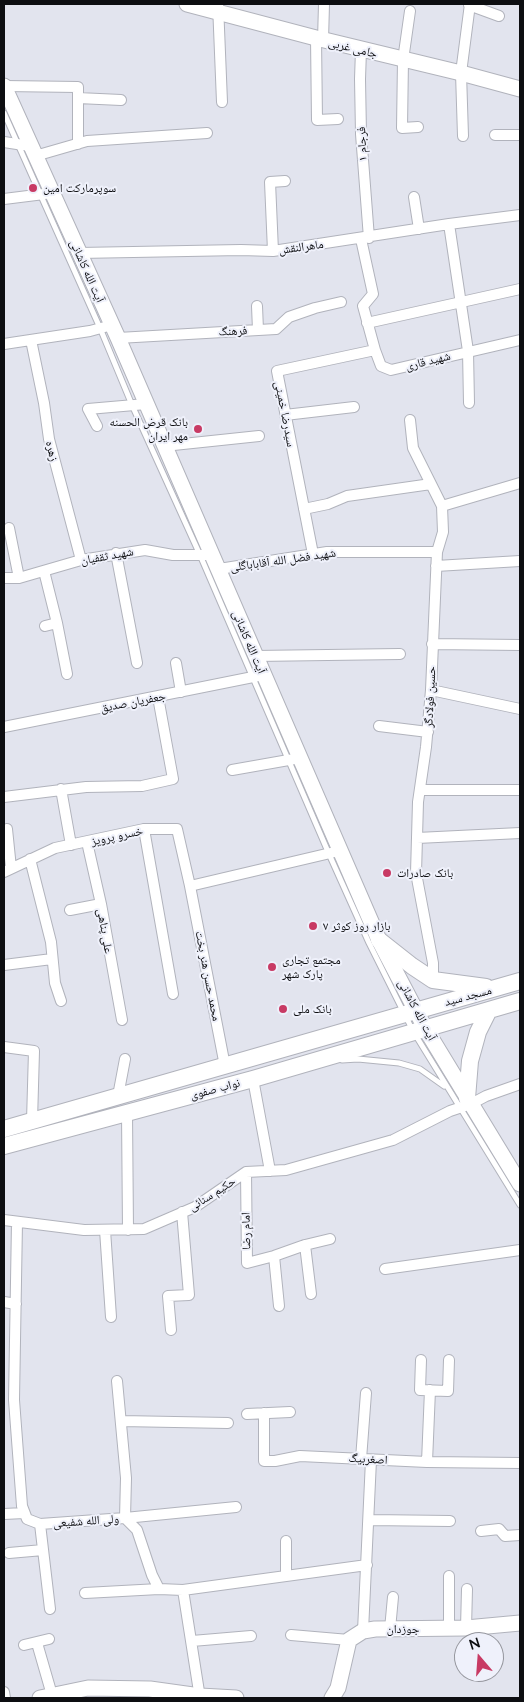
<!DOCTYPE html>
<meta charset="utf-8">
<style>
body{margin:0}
#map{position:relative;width:524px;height:1702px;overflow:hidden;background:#e2e4ee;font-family:Lato,sans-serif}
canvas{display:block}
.frame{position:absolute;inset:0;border:5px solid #0d0e11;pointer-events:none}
.north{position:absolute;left:454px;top:1632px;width:50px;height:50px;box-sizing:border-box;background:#eff1fb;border:1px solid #95969d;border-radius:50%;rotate:342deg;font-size:14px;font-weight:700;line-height:20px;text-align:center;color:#0d0e11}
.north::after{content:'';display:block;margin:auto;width:18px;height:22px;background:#c83a64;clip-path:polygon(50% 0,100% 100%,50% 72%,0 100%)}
</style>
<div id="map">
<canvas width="524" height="1702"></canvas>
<div class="frame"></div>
<div class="north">N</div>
</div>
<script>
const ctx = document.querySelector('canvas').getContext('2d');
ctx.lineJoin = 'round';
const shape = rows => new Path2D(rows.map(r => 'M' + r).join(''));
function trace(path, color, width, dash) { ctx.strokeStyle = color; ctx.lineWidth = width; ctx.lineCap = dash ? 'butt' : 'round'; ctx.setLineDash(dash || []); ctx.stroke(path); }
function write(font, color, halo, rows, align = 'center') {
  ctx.font = font + ' Lato,"Noto Naskh Arabic",sans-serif'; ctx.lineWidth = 4; ctx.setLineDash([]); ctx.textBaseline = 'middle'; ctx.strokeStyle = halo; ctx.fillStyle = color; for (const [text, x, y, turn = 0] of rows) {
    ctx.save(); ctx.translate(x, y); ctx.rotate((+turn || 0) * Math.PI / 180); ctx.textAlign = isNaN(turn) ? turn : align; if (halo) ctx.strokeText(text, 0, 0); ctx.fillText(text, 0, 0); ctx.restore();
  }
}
const lane = shape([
 [4,113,100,328,132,405,200,555,329,854,369,943,413,1031,520,1205],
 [342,1060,358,1059,399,1063,420,1069,444,1086]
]);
const street = shape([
 [218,4,222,102],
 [469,5,499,16],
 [410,11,403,60,402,128,418,127],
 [316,38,317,120,338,119],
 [323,40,324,4],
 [361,50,360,79,361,134,369,238],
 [4,86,78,87,78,144],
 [78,98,121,100],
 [495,135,520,135],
 [463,136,461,73,470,4],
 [4,142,30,146],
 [35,156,87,141,207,133],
 [414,197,419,229],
 [4,199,52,193],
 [449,224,468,351,469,403],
 [361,239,373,294,363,306,375,350,381,366,391,370,520,340],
 [273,251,270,182,285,181],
 [79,253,241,250,273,251,449,224,520,215],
 [257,306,258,330],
 [367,323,520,289],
 [118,338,276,329,289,317,315,308,341,302],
 [31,340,44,403,49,439,81,560],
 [4,344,90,331,112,325],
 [285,415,354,407],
 [410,420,413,448,442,506,443,532,437,552,431,690,426,747,418,802,416,873,433,963,433,980],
 [97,426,88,409,146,404],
 [164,446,259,436],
 [442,506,520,483],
 [304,509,328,504,347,496,431,484],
 [9,528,19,578],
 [116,553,137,663],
 [313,554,277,371,375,350],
 [436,566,520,561],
 [219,569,327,552,437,552],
 [44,571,57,623,67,674],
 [4,578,19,578,81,560,145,550,173,555,212,555],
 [45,626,57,623],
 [432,644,520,645],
 [255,656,400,654],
 [176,663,181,692],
 [431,690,520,709],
 [379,726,428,732],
 [4,727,263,675],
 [232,770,300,758],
 [61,789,71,845],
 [420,790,520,790],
 [4,797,86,787,142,786,173,779,158,697],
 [7,829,11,868],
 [144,829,173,994],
 [417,838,520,833],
 [87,842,101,904,122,1020],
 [30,859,51,942,55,983,61,1001],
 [4,872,55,848,144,829,177,829,190,886,225,1066],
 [190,886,339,851],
 [70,910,101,904],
 [4,965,52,959],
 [4,1047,34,1051,32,1121],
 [253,1079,270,1171],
 [118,1096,125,1059],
 [127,1113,128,1230],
 [246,1172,247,1263,274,1256,305,1245,330,1239],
 [4,1220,84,1230,144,1229,195,1207,246,1172,286,1170,393,1140,450,1111,471,1104,486,1096,520,1084],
 [17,1222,14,1400,22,1506,27,1519,40,1524,125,1518,137,1530,152,1575,159,1589,183,1590,367,1565],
 [105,1230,111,1317],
 [305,1245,311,1294],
 [274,1256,279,1306],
 [385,1269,520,1250],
 [4,1302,16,1304],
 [171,1330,168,1296,189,1295,182,1212],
 [421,1360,420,1390,448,1391,449,1360],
 [117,1381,126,1478,125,1518,236,1507],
 [264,1413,264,1461,275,1461,300,1456,427,1462,520,1463],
 [247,1414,290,1412],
 [121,1421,228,1423],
 [361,1459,366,1393],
 [427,1462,430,1390],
 [4,1514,24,1513],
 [369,1520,450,1521],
 [40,1524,50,1609],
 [481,1531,499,1529,505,1536,520,1535],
 [286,1541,286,1576],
 [9,1553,43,1550],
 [183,1590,200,1698],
 [85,1593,159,1589],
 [449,1628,449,1576],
 [466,1628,467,1589],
 [390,1629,393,1597],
 [363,1631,371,1460],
 [291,1635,349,1640],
 [192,1641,251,1636],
 [37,1643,52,1695],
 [24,1645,49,1639],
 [4,1692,5,1698]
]);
const secondary = shape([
 [187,4,316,38,461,73,520,89],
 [4,86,118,338,379,940,425,1028,520,1184],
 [40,1698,88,1688,150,1689,200,1696,236,1698],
 [332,1698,338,1688,349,1640,363,1631,375,1629,466,1628,520,1623]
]);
const primary = shape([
 [379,940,412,966,433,980,486,987],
 [467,1098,470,1061,478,1032,489,1010],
 [4,1129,520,981],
 [4,1146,253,1079,520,1001]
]);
const markers = [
 [33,188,5,"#c83a64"],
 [198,429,5,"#c83a64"],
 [387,873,5,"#c83a64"],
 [313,926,5,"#c83a64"],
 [272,967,5,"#c83a64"],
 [283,1009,5,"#c83a64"]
];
const streetNames = [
 ["جامی غربی",353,48,14],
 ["فرجام ۱",362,144,-93],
 ["ماهرالنقش",301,247,-8],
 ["آیت الله کاشانی",87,271,66],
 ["فرهنگ",233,331,-3],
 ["شهید قاری",428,361,-14],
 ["سیدرضا خمینی",285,414,79],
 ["زهره",52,451,76],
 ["شهید ثقفیان",107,556,-10],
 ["شهید فضل الله آقاباباگلی",283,560,-8],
 ["آیت الله کاشانی",249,642,67],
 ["حسین فولادگر",430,697,-87],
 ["جعفریان صدیق",133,702,-11],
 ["خسرو پرویز",117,836,-12],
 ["علی پناهی",105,931,80],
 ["محمد حسن هنر بخت",208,976,79],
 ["مسجد سید",468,996,-15],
 ["آیت الله کاشانی",417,1010,62],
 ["نواب صفوی",215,1089,-15],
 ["حکیم سنائی",212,1194,-32],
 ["امام رضا",246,1231,-91],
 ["اصغربیگ",368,1459,3],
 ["ولی الله شفیعی",86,1521,-4],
 ["جوزدان",403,1629]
];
const poiNames = [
 ["سوپرمارکت امین",43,188],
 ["بانک قرض الحسنه",188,422,"right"],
 ["مهر ایران",188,436,"right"],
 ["بانک صادرات",397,873],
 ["بازار روز کوثر ۷",323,926],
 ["مجتمع تجاری",282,960],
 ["پارک شهر",282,974],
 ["بانک ملی",293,1009]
];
trace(lane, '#b1b3bc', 7);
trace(street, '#b1b3bc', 12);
trace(secondary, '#b1b3bc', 17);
trace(primary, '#b1b3bc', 18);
trace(lane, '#fff', 5);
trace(street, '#fff', 10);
trace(secondary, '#fff', 15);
trace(primary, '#fff', 16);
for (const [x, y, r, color] of markers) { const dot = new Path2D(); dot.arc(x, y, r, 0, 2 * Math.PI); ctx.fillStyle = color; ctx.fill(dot); trace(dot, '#eff1fb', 2); }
write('12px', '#0d0e11', '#eff1fb', streetNames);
write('12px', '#0d0e11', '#eff1fb', poiNames, 'left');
</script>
